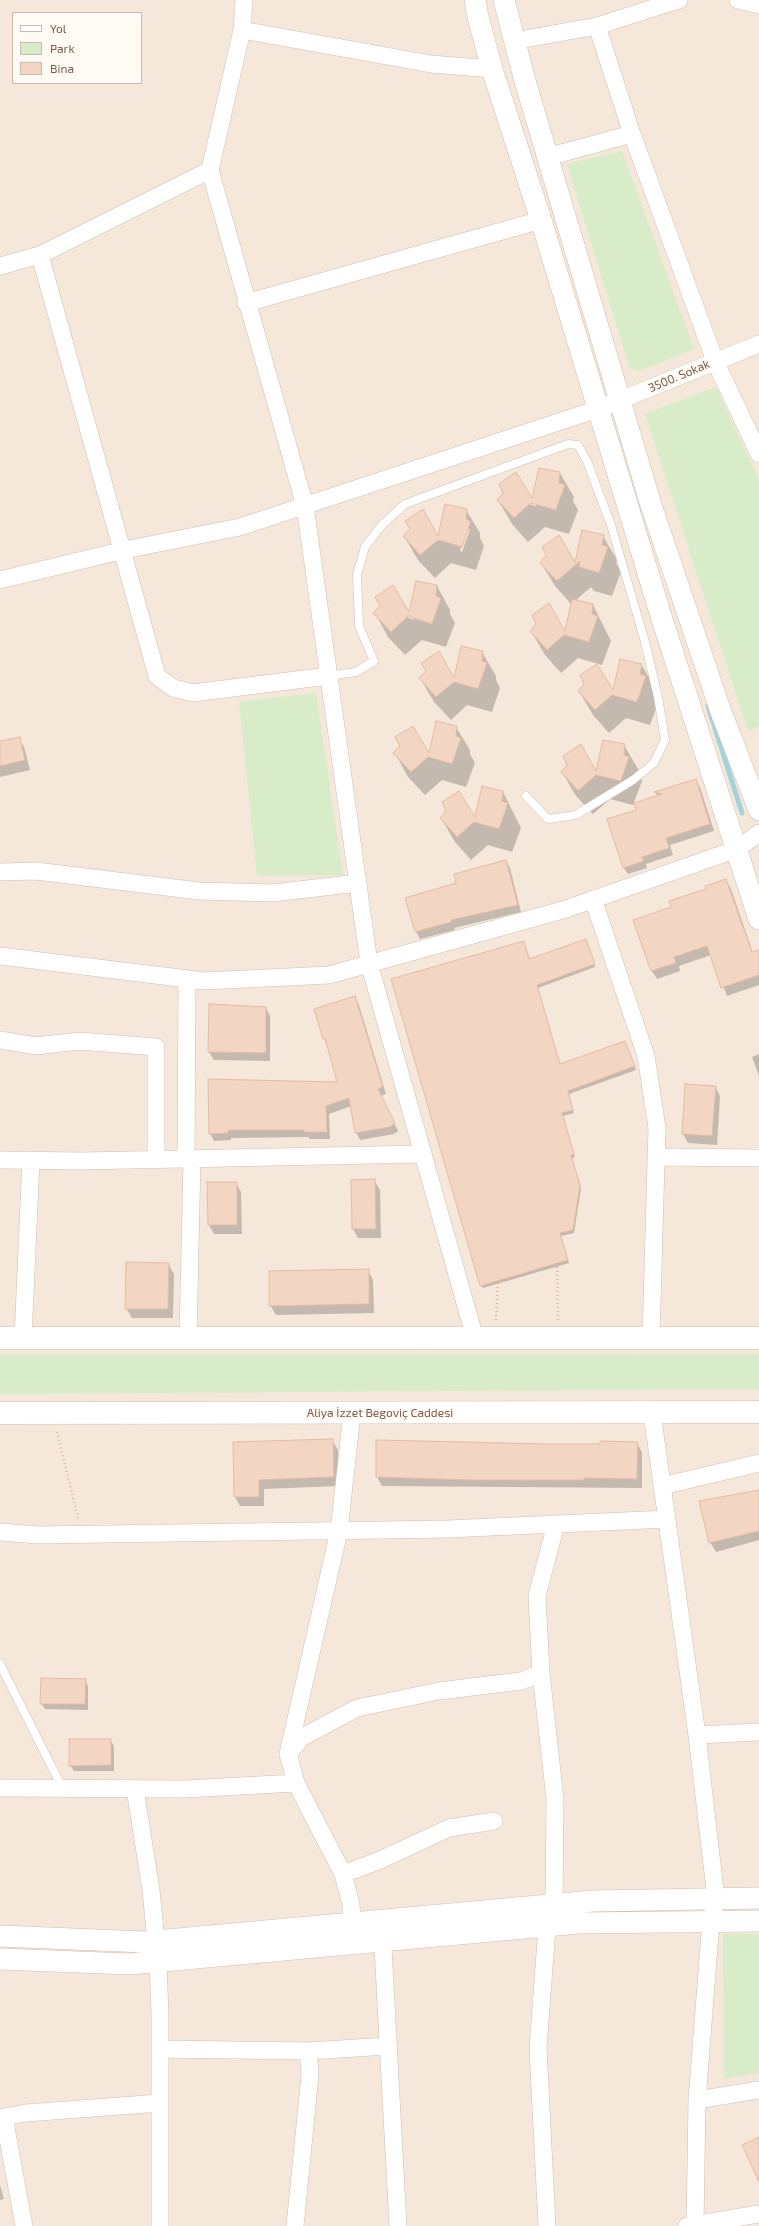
<!DOCTYPE html>
<meta charset="utf-8">
<style>
body{margin:0}
#map{position:relative;width:759px;height:2226px;overflow:hidden;background:#fdf6ec;font-family:"Exo 2",sans-serif}
canvas{display:block}
.legend{position:absolute;left:12px;top:12px;width:130px;height:72px;box-sizing:border-box;background:#fffaf3;border:1px solid #cabbb1;margin:0;padding:5px 7px;list-style:none;font-size:12px;color:#7a5c4d}
.legend li{display:flex;align-items:center;gap:8px;height:20px}
.legend b{width:20px;border:1px solid #cabbb1}
</style>
<div id="map">
<canvas width="759" height="2226"></canvas>
<ul class="legend">
<li><b style="height:5px;background:#fff"></b>Yol</li>
<li><b style="height:11px;background:#d8ecc9"></b>Park</li>
<li><b style="height:11px;background:#f3d5c3"></b>Bina</li>
</ul>
</div>
<script>
const ctx = document.querySelector('canvas').getContext('2d');
ctx.lineJoin = 'round';
function fillPath(path, color) { ctx.fillStyle = color; ctx.fill(path, 'evenodd'); }
const shape = rows => new Path2D(rows.map(r => 'M' + r).join(''));
function trace(path, color, width, dash) { ctx.strokeStyle = color; ctx.lineWidth = width; ctx.lineCap = dash ? 'butt' : 'round'; ctx.setLineDash(dash || []); ctx.stroke(path); }
function write(font, color, halo, rows, align = 'center') {
  ctx.font = font + ' "Exo 2",sans-serif'; ctx.lineWidth = 3.5; ctx.setLineDash([]); ctx.textBaseline = 'middle'; ctx.strokeStyle = halo; ctx.fillStyle = color; for (const [text, x, y, turn = 0] of rows) {
    ctx.save(); ctx.translate(x, y); ctx.rotate((+turn || 0) * Math.PI / 180); ctx.textAlign = isNaN(turn) ? turn : align; if (halo) ctx.strokeText(text, 0, 0); ctx.fillText(text, 0, 0); ctx.restore();
  }
}
const residential = shape([
 [0,0,759,0,759,2226,0,2226],
 [13,13,141,13,141,83,13,83]
]);
const green = shape([
 [622,151,694,349,639,371,630,369,567,164],
 [716,387,759,480,759,727,748,731,645,414],
 [316,693,343,875,257,876,239,702],
 [759,1354,759,1389,0,1394,0,1355],
 [723,1934,759,1934,759,2073,724,2079]
]);
const shadow = shape([
 [560,473,574,497,573,501,578,510,569,534,545,527,528,542,512,524,498,500,532,501],
 [527,501,536,504,536,506,526,503],
 [466,510,480,533,480,538,484,546,476,570,451,563,435,578,418,560,404,536,439,539],
 [467,529,470,529,462,552,460,551],
 [603,536,617,560,616,563,621,572,612,596,594,591,591,587,575,601,593,605,611,641,602,665,578,658,561,673,545,655,531,631,565,633,571,604,555,586,541,563,576,564],
 [416,582,437,586,450,610,450,614,455,623,446,647,422,640,405,655,388,637,375,613,381,606,377,598,392,587,409,615],
 [403,614,412,617,415,620,403,616],
 [482,652,496,676,496,680,500,688,492,712,467,705,451,720,434,702,420,678,455,681],
 [641,664,655,688,659,701,650,725,626,718,609,733,593,715,579,691,613,693],
 [456,727,470,750,470,754,475,763,466,787,442,780,425,795,408,777,395,753,429,755],
 [19,738,24,747,30,770,0,777,0,742],
 [624,745,638,769,638,773,642,781,633,805,610,799,593,814,576,796,562,772,597,774],
 [695,780,700,787,714,831,670,845,673,855,646,864,647,868,628,874,623,867,638,811,658,796,655,792],
 [503,792,521,828,512,852,488,845,471,860,455,842,441,818,475,820],
 [506,861,510,868,521,912,454,928,455,930,420,939,416,932,406,898,457,884],
 [726,880,731,889,753,953,759,955,759,985,727,996,711,955,679,966,680,971,657,979,652,971,635,920,672,907],
 [524,942,530,960,587,943,595,967,538,988,560,1065,626,1045,636,1070,569,1094,574,1113,563,1116,575,1157,572,1158,581,1189,574,1233,561,1236,569,1263,483,1288,481,1285],
 [355,998,359,1005,386,1094,381,1096,398,1131,394,1134,360,1140,356,1132,351,1106,329,1114,330,1139,310,1139,308,1137,231,1138,231,1140,214,1141,210,1133,338,1083,328,1046,324,1039],
 [210,1005,266,1008,270,1016,270,1061,214,1060,209,1052],
 [759,1054,759,1076,752,1057],
 [686,1085,715,1087,720,1096,717,1145,688,1143,683,1134],
 [374,1180,380,1190,381,1238,358,1238,353,1229,352,1181],
 [236,1183,241,1192,242,1234,214,1234,209,1225],
 [168,1264,174,1274,173,1318,132,1318,126,1308],
 [368,1270,373,1280,374,1313,276,1315,270,1305],
 [332,1440,338,1450,339,1486,264,1489,264,1506,240,1506,235,1497,234,1443],
 [637,1443,642,1452,642,1488,382,1486,377,1477,547,1445],
 [759,1491,759,1540,716,1552,710,1542,700,1502,731,1495,732,1497],
 [85,1680,88,1686,88,1710,45,1709,41,1703],
 [110,1740,114,1746,114,1771,74,1771,70,1765],
 [0,2185,4,2199,0,2200]
]);
const stream = shape([
 [708,706,742,813]
]);
const building = shape([
 [539,468,560,472,559,483,565,485,556,510,531,503,514,518,497,500,503,493,499,484,516,472,532,498,539,468],
 [445,504,467,509,466,519,471,521,462,547,438,540,420,555,403,536,410,529,405,521,423,509,438,536,445,504],
 [582,530,604,535,602,545,608,547,599,573,579,567,580,561,557,581,540,563,546,555,542,547,559,535,575,562,582,530],
 [416,581,437,585,436,596,441,598,432,624,408,616,391,632,373,613,380,606,375,597,393,585,409,612,416,581],
 [572,599,593,604,592,614,598,616,589,642,564,635,547,650,530,631,536,624,532,615,549,603,565,631,572,599],
 [461,646,483,651,482,661,487,663,478,689,454,682,436,697,419,678,426,671,421,663,439,651,454,678,461,646],
 [620,659,642,664,640,674,646,676,637,702,612,695,595,710,578,691,584,684,580,675,597,664,613,690,620,659],
 [436,721,457,726,456,736,461,738,452,764,428,757,411,772,393,753,400,746,395,737,413,726,429,753,436,721],
 [20,737,25,760,0,766,0,741,20,737],
 [603,740,625,744,624,755,629,757,621,781,596,775,578,791,561,772,567,765,563,756,581,744,596,771,603,740],
 [696,779,710,824,666,838,669,848,642,857,644,861,623,868,607,819,636,810,634,803,662,794,654,792,696,779],
 [482,786,503,791,502,801,508,803,499,829,474,822,457,837,440,818,446,811,442,802,459,791,475,817,482,786],
 [506,860,518,905,451,920,451,922,415,932,405,898,456,883,454,874,506,860],
 [726,879,752,952,759,950,759,975,721,988,707,946,674,957,676,963,651,971,633,920,671,907,669,901,706,889,705,886,726,879],
 [586,939,595,964,537,985,560,1064,625,1041,635,1066,568,1091,573,1110,562,1113,574,1154,571,1155,580,1185,573,1230,560,1233,568,1260,480,1286,391,979,524,941,529,959,586,939],
 [355,996,383,1087,378,1089,395,1123,390,1127,355,1133,349,1098,326,1106,327,1132,304,1132,304,1130,228,1130,228,1133,209,1134,208,1079,337,1082,325,1038,323,1039,314,1009,355,996],
 [209,1004,266,1007,266,1053,208,1052,209,1004],
 [685,1084,716,1086,712,1136,682,1134,685,1084],
 [375,1179,376,1229,352,1229,351,1180,375,1179],
 [207,1182,237,1182,237,1225,208,1225,207,1182],
 [126,1262,169,1263,168,1309,125,1309,126,1262],
 [369,1269,369,1304,269,1306,269,1271,369,1269],
 [333,1439,334,1477,259,1480,259,1497,234,1497,233,1442,333,1439],
 [376,1440,547,1444,600,1444,600,1441,638,1442,637,1479,584,1478,584,1480,469,1480,376,1477,376,1440],
 [759,1490,759,1531,709,1543,699,1501,759,1490],
 [41,1678,86,1679,85,1704,40,1704,41,1678],
 [69,1739,111,1739,111,1765,69,1766,69,1739],
 [759,2137,759,2182,742,2145,759,2137]
]);
const path = shape([
 [557,1263,558,1320],
 [496,1320,498,1280],
 [57,1432,78,1518]
]);
const service = shape([
 [328,676,356,672,374,661,359,626,357,575,365,547,381,526,405,504,568,444,578,445,587,461,611,525,645,642,658,697,665,740,654,763,633,780,576,815,548,819,526,796],
 [0,1664,63,1789]
]);
const minor = shape([
 [738,0,759,5],
 [597,26,632,134,715,361,759,454],
 [242,30,431,64,492,69],
 [514,41,597,26,679,0],
 [547,157,632,134],
 [210,170,242,30,244,0],
 [40,255,157,676,173,688,193,693,328,676],
 [0,266,40,255,210,170,305,506,369,963,475,1338],
 [246,303,541,220],
 [0,580,124,550,240,527,598,409,759,344],
 [0,872,36,871,199,891,273,893,358,883],
 [593,899,646,1056,657,1128,651,1338],
 [0,956,204,981,329,975,566,909,737,849,759,833],
 [0,1040,36,1046,79,1041,156,1047,156,1160],
 [656,1157,759,1158],
 [0,1160,82,1161,423,1154],
 [186,1160,187,979],
 [23,1338,31,1160],
 [188,1338,192,1160],
 [352,1413,339,1531,288,1754,296,1783,343,1874,351,1904,353,1936],
 [652,1413,697,1735,716,1899,711,1921,697,2100,695,2226],
 [662,1486,759,1463],
 [0,1532,38,1535,448,1529,667,1519],
 [697,1735,759,1732],
 [290,1752,301,1738,357,1708,439,1691,521,1681,541,1673],
 [0,1788,185,1789,296,1783],
 [135,1789,151,1890,158,1962,160,2014,160,2226],
 [343,1874,378,1861,449,1828,494,1821],
 [382,1929,398,2226],
 [160,2049,308,2051,388,2046],
 [697,2100,759,2090],
 [4,2117,24,2226],
 [0,2118,26,2113,160,2103],
 [295,2226,310,2075,308,2051],
 [547,2226,538,2048,547,1927,554,1905,555,1799,541,1673,537,1596,556,1524],
 [687,2226,759,2214]
]);
const tertiary = shape([
 [475,0,478,17,492,69,541,220,661,616,759,919],
 [504,0,525,81,651,505,721,712,759,810],
 [0,1936,145,1942,593,1901,759,1898],
 [0,1959,130,1964,579,1923,759,1921]
]);
const secondary = shape([
 [0,1338,759,1338],
 [0,1413,759,1412]
]);
const streetNames = [
 ["3500. Sokak",679,376,-23],
 ["Aliya İzzet Begoviç Caddesi",380,1413]
];
fillPath(residential, '#f5e8da');
fillPath(green, '#d8ecc9');
fillPath(shadow, '#0003');
trace(stream, '#a5d3da', 5);
fillPath(building, '#f3d5c3');
trace(building, '#e6bba3', 1);
trace(service, '#d1beb0', 9);
trace(minor, '#d1beb0', 18);
trace(tertiary, '#d1beb0', 22);
trace(secondary, '#d6c0b0', 23);
trace(path, '#d9b8a5', 2.5, [1, 3]);
trace(service, '#fff', 8);
trace(minor, '#fff', 17);
trace(tertiary, '#fff', 21);
trace(secondary, '#fff', 22);
write('12px', '#7a5c4d', '#fffaf3', streetNames);
</script>
